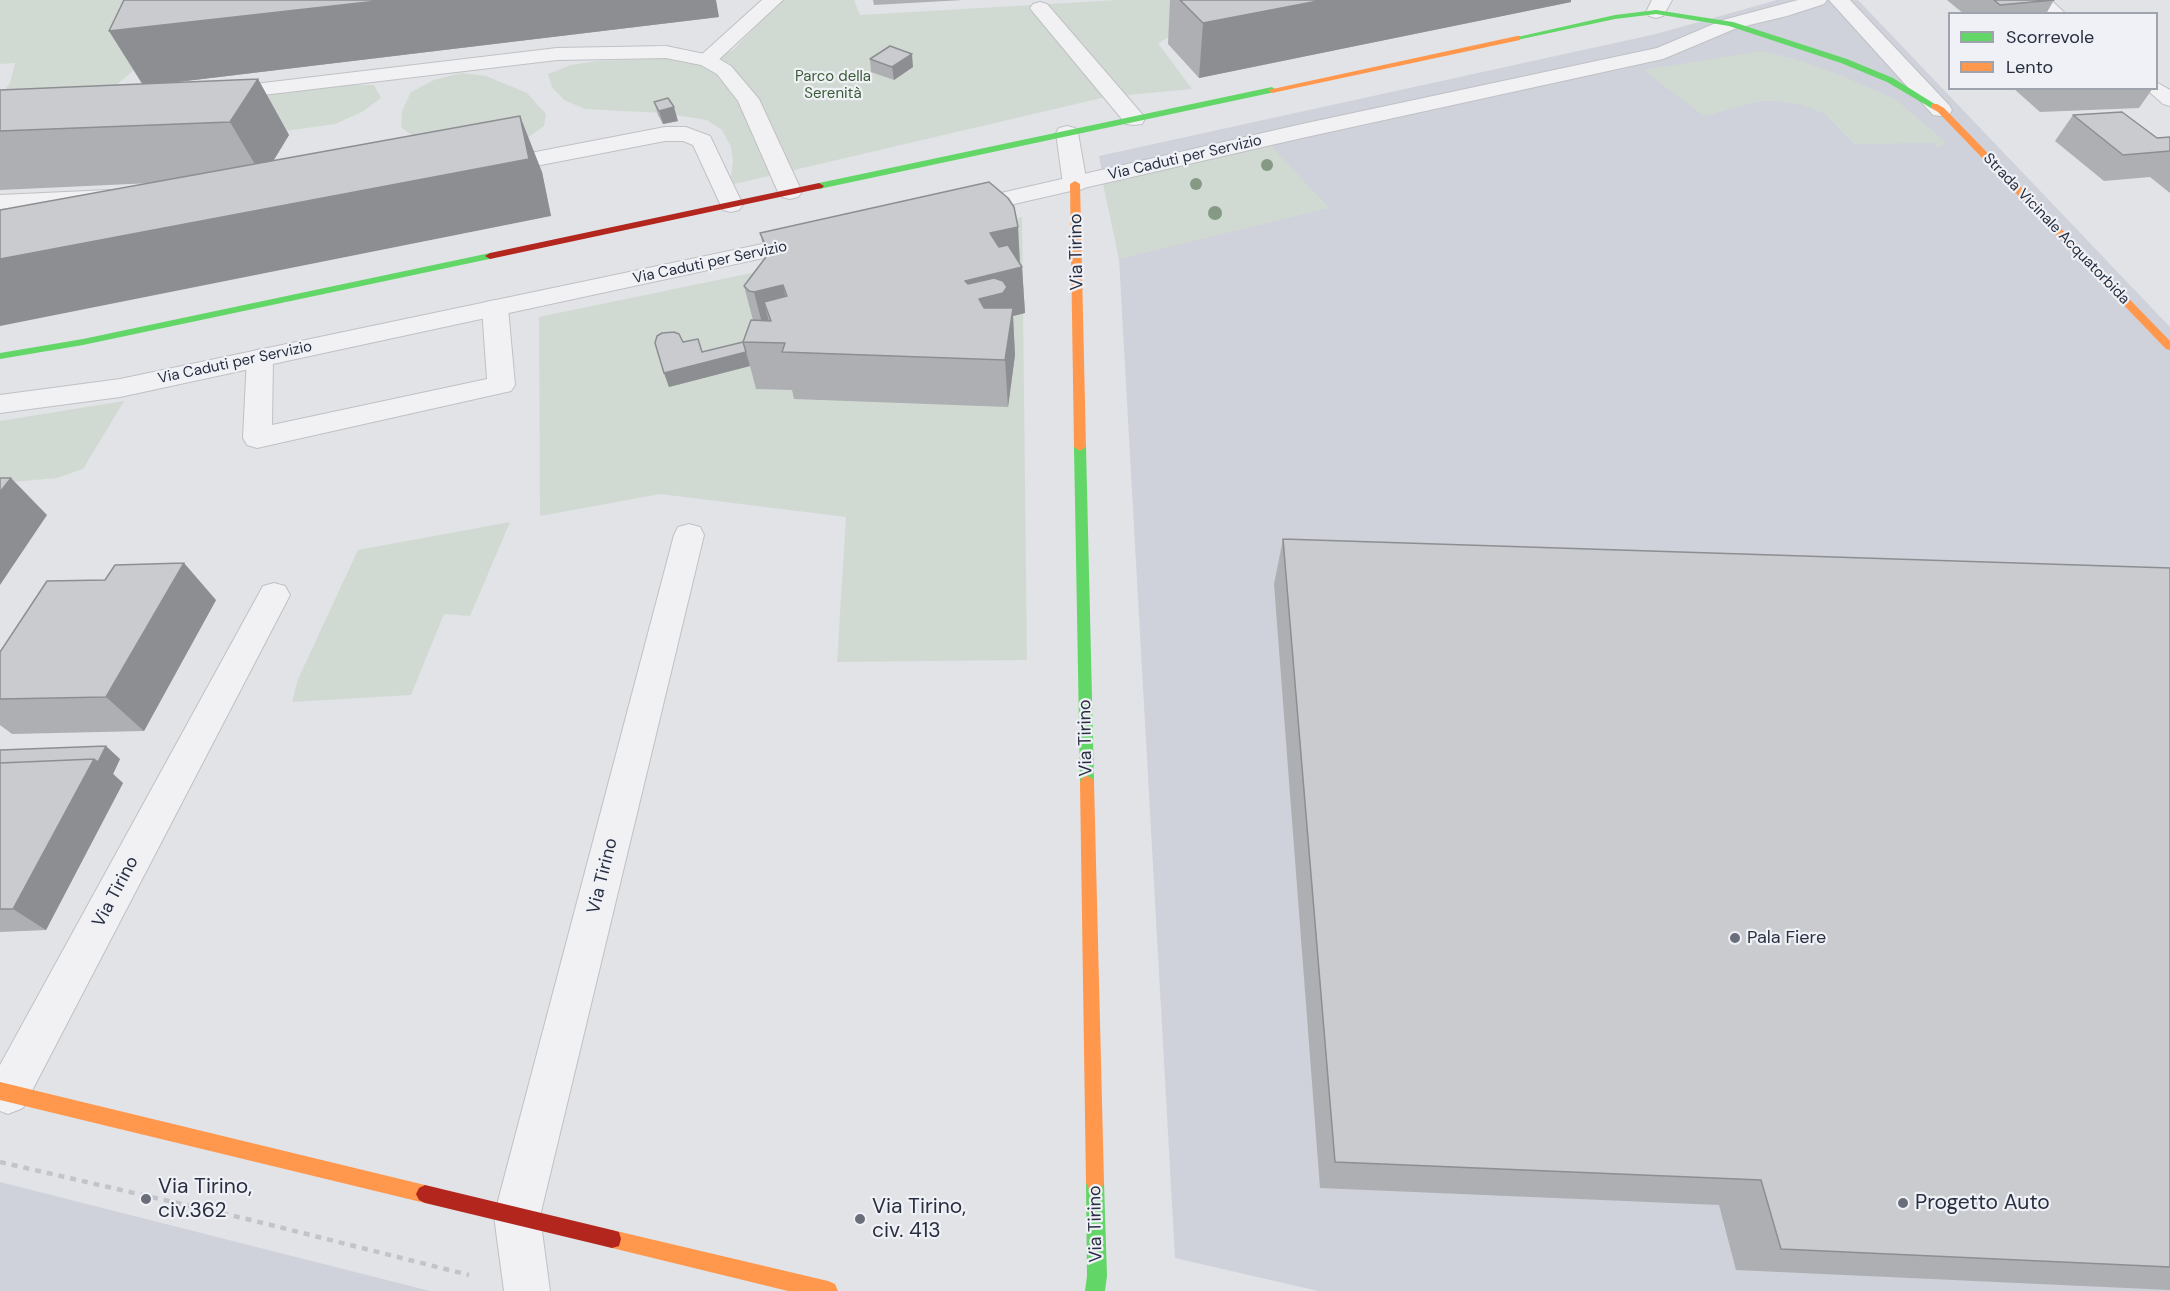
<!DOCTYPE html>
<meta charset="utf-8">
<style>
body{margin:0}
#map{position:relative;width:2170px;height:1291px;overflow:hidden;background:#e1e3e7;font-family:"DM Sans",sans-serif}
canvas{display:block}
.legend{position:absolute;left:1948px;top:12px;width:210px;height:78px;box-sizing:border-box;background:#eff1f6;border:2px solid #9fa3ad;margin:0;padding:8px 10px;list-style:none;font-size:18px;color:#282f40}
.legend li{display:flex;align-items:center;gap:12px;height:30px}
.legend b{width:30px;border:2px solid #9fa3ad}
</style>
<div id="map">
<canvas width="2170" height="1291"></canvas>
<ul class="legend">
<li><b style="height:8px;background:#63d668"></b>Scorrevole</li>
<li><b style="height:8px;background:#ff974d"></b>Lento</li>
</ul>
</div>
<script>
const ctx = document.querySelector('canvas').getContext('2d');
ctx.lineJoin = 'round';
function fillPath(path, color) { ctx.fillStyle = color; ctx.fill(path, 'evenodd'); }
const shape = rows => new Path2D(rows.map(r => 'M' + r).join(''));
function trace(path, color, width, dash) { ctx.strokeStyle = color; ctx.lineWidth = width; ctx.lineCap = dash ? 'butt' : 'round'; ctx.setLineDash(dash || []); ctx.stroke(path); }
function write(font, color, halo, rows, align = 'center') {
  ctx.font = font + ' "DM Sans",sans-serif'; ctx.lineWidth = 4.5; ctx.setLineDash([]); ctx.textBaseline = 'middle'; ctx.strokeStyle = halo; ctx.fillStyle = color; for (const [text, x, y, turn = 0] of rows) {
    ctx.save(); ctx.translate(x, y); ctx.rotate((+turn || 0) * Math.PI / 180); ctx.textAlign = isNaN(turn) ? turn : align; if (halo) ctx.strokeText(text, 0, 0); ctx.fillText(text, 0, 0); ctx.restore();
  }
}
const built = shape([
 [1777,0,1858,0,2170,327,2170,1291,1318,1291,1175,1258,1119,259,1099,156,1656,34],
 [0,1182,430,1291,0,1291]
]);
const green = shape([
 [0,0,388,0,142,42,133,71,116,85,374,85,381,98,362,112,335,124,285,131,2,94,10,83,15,63,0,64],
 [782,0,854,0,860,15,1117,0,1237,0,1158,43,1192,89,1106,97,730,185,733,161,731,147,722,130,707,120,662,113,585,109,564,100,552,87,548,74,571,65,597,61,693,57,732,51],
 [1761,51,1795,59,1840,75,1895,99,1946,142,1938,148,1933,143,1854,144,1825,114,1803,105,1776,101,1761,101,1704,116,1643,70],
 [461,73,486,76,527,93,546,114,544,126,526,139,415,138,401,127,402,111,411,92,434,80],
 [1271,146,1329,208,1119,259,1103,184],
 [1022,217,1027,660,837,662,846,517,660,494,540,516,539,317],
 [124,401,83,469,57,478,0,483,0,421],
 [510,522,470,616,444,614,411,695,292,702,298,679,358,550]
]);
const path = shape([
 [0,1162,251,1220,469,1275]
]);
const lane = shape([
 [762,0,783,0,714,64,700,64,697,60,700,56,762,0],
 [1040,2,1047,4,1142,114,1145,119,1142,124,1134,125,1126,124,1033,12,1030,8,1033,4,1040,2],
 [1067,126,1075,128,1078,133,1087,184,1083,189,1075,191,1067,189,1063,184,1056,133,1059,128,1067,126],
 [665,127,686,127,710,136,743,205,739,210,731,212,723,210,693,145,683,141,665,141,494,174,486,172,483,167,486,162,494,160,665,127],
 [109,190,117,192,121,197,117,202,0,209,0,195,109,190],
 [495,300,504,302,508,308,515,385,511,391,257,448,247,445,243,438,247,358,251,352,260,349,269,352,273,358,272,425,487,379,482,308,486,302,495,300],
 [517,1193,533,1200,540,1216,550,1291,504,1291,494,1216,501,1200,517,1193]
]);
const street = shape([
 [1652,0,1672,0,1663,16,1656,18,1649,16,1646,12,1652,0],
 [1798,0,1827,0,1824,4,1787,16,1737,28,1663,59,1302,138,966,215,958,213,954,208,958,203,966,201,1302,124,1657,48,1723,20,1798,0],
 [1829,0,1850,0,1949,105,1952,110,1949,115,1941,116,1933,115,1829,0],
 [2029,0,2051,0,2066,14,2044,14,2029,0],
 [666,46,714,56,731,66,759,99,802,192,798,197,790,199,782,197,778,192,738,101,717,74,701,65,666,58,557,60,221,100,214,98,210,94,214,90,221,88,557,48,666,46],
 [2156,82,2170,90,2170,106,2163,104,2145,88,2156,88,2156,82],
 [810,234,819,236,822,241,819,246,120,397,0,413,0,395,120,379,810,234],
 [689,524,700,527,704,535,540,1216,533,1232,517,1239,501,1232,494,1216,674,535,678,527,689,524],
 [274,583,285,586,290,595,23,1108,8,1114,0,1111,0,1065,263,586,274,583]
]);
const fast = shape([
 [1656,10,1733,22,1847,59,1893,78,1938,106,1931,108,1887,82,1841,63,1729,26,1656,14,1615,19,1517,40,1513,38,1615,15,1656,10],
 [1272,87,1276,90,1275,92,819,189,814,186,819,183,1272,87],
 [490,253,495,256,494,258,83,345,0,359,0,353,83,339,490,253],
 [1080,443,1086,447,1094,782,1092,786,1087,788,1082,786,1080,782,1074,447,1080,443],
 [1095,1174,1101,1177,1104,1183,1107,1276,1105,1291,1085,1291,1087,1276,1086,1183,1089,1177,1095,1174]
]);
const slow = shape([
 [1517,36,1520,36,1520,40,1272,93,1268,90,1517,36],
 [1931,104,1937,104,1944,108,2170,341,2170,350,2166,349,1938,112,1931,108,1931,104],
 [1075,181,1080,184,1086,447,1080,451,1074,447,1070,184,1075,181],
 [1087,776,1092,778,1094,782,1104,1183,1101,1189,1095,1192,1089,1189,1086,1183,1080,782,1082,778,1087,776],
 [0,1082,425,1185,431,1188,434,1194,431,1200,425,1203,0,1100,0,1082],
 [612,1230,828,1281,835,1284,838,1291,788,1291,612,1248,605,1246,603,1239,605,1232,612,1230]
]);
const jam = shape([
 [819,183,824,186,822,188,490,259,485,256,490,253,819,183],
 [425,1185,612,1230,619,1232,621,1239,619,1246,612,1248,425,1203,419,1200,416,1194,419,1188,425,1185]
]);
const trees = [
 [1267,165,6],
 [1196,184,6],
 [1215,213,7]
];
const wall = shape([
 [873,0,963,0,874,5],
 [1170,0,1571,0,1571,2,1199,78,1168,44],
 [1947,0,2054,0,2046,14,1964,14],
 [719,17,169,83,258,79,289,135,273,161,542,172,551,216,152,183,0,190,0,90,142,84,109,31],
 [870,59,913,67,894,80,871,72],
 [2013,88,2153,88,2139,108,2040,112],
 [654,102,678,121,663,124,658,115],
 [2073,115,2157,138,2170,137,2170,193,2150,177,2104,181,2055,141],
 [1018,227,1020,264,1022,267,1025,313,1013,316,1015,355,1008,407,794,399,792,390,756,389,750,366,669,387,664,373,683,342,702,352,743,342,753,320,744,286,766,257,760,233],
 [1283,539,2170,568,2170,1290,1736,1270,1719,1205,1320,1188,1274,584],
 [105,580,216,600,144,731,12,734,0,725,0,652],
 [0,750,120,759,113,774,123,783,46,930,0,932]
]);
const shadedWall = shape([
 [386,0,716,0,719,17,144,86,109,31],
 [1323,0,1571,0,1571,2,1199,78,1203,23],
 [912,54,913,67,894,80,892,67],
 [258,79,289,135,263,178,230,122],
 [674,107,678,121,663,124,659,111],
 [520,116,542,172,551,216,0,326,0,259],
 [1018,227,1020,267,1022,267,1025,313,1013,316,1015,355,1008,407,1005,360,1006,339,965,281,990,233],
 [783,285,793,332,771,321,764,302,773,337,766,339,754,292],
 [746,352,750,366,669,387,664,373],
 [11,478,47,515,0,585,0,492],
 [184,563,216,600,144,731,106,697],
 [106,746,120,759,113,774,123,783,46,930,13,909,94,759]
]);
const building = shape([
 [124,0,386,0,109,31,124,0],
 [1180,0,1323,0,1203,23,1180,0],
 [1994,0,2054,0,2000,5,1994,0],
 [890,46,912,54,892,67,870,59,890,46],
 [258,79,230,122,0,131,0,90,258,79],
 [668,98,674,107,659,111,654,102,668,98],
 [2122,112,2157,138,2170,137,2170,151,2123,155,2073,115,2122,112],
 [520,116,529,159,0,259,0,210,520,116],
 [989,182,1008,198,1014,207,1018,227,990,233,999,247,1008,245,1022,267,965,281,968,284,994,278,1003,281,1007,287,1003,293,979,299,984,308,1013,308,1005,360,782,352,785,343,743,342,751,320,771,321,764,302,787,296,783,285,754,292,749,291,744,286,769,253,760,233,989,182],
 [674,332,679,334,683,342,698,339,702,352,743,342,746,352,664,373,655,343,657,336,662,333,674,332],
 [0,478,11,478,0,492,0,478],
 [1283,539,2170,568,2170,1267,1781,1249,1761,1180,1335,1162,1283,539],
 [184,563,106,697,0,699,0,652,47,581,105,580,115,565,184,563],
 [106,746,98,762,94,759,0,763,0,750,106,746],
 [94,759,13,909,0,909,0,763,94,759]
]);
const markers = [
 [1735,938,6,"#696e7a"],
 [146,1199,6,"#696e7a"],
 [1903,1203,6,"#696e7a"],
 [860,1219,6,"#696e7a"]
];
const farParknames = [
 ["Parco della",833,77],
 ["Serenità",833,94]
];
const farStreetnames = [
 ["Via Caduti per Servizio",1185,158,-13],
 ["Strada Vicinale Acquatorbida",2056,229,46],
 ["Via Caduti per Servizio",710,263,-12],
 ["Via Caduti per Servizio",235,363,-12]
];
const streetNames = [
 ["Via Tirino",1077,252,-91],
 ["Via Tirino",1086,738,-91],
 ["Via Tirino",603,876,-76],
 ["Via Tirino",116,892,-62],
 ["Via Tirino",1096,1224,-91]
];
const poiNames = [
 ["Pala Fiere",1747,938]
];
const nearPoinames = [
 ["Via Tirino,",158,1187],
 ["civ.362",158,1211],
 ["Progetto Auto",1915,1203],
 ["Via Tirino,",872,1207],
 ["civ. 413",872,1231]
];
fillPath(built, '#cfd2da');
fillPath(green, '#d1dad2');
trace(lane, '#bfc1c5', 2);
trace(street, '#bfc1c5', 2);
trace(path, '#c3c4ca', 4.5, [6, 6]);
fillPath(lane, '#f1f1f3');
fillPath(street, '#f1f1f3');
fillPath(fast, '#63d668');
fillPath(slow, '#ff974d');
fillPath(jam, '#b3261e');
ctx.fillStyle = '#859985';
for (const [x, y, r] of trees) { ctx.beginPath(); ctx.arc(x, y, r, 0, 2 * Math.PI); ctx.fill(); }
fillPath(wall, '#adafb2');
fillPath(shadedWall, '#8d8e91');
fillPath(building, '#c9cbcf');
trace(building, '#8d8e91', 1.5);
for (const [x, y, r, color] of markers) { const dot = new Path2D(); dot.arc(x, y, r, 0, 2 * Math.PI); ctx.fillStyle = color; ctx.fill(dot); trace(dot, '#eff1f6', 2); }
write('15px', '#3a5c35', '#eff1f6', farParknames);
write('15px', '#282f40', '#eff1f6', farStreetnames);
write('18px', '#282f40', '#eff1f6', streetNames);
write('18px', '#282f40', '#eff1f6', poiNames, 'left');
write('21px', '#282f40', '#eff1f6', nearPoinames, 'left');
</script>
